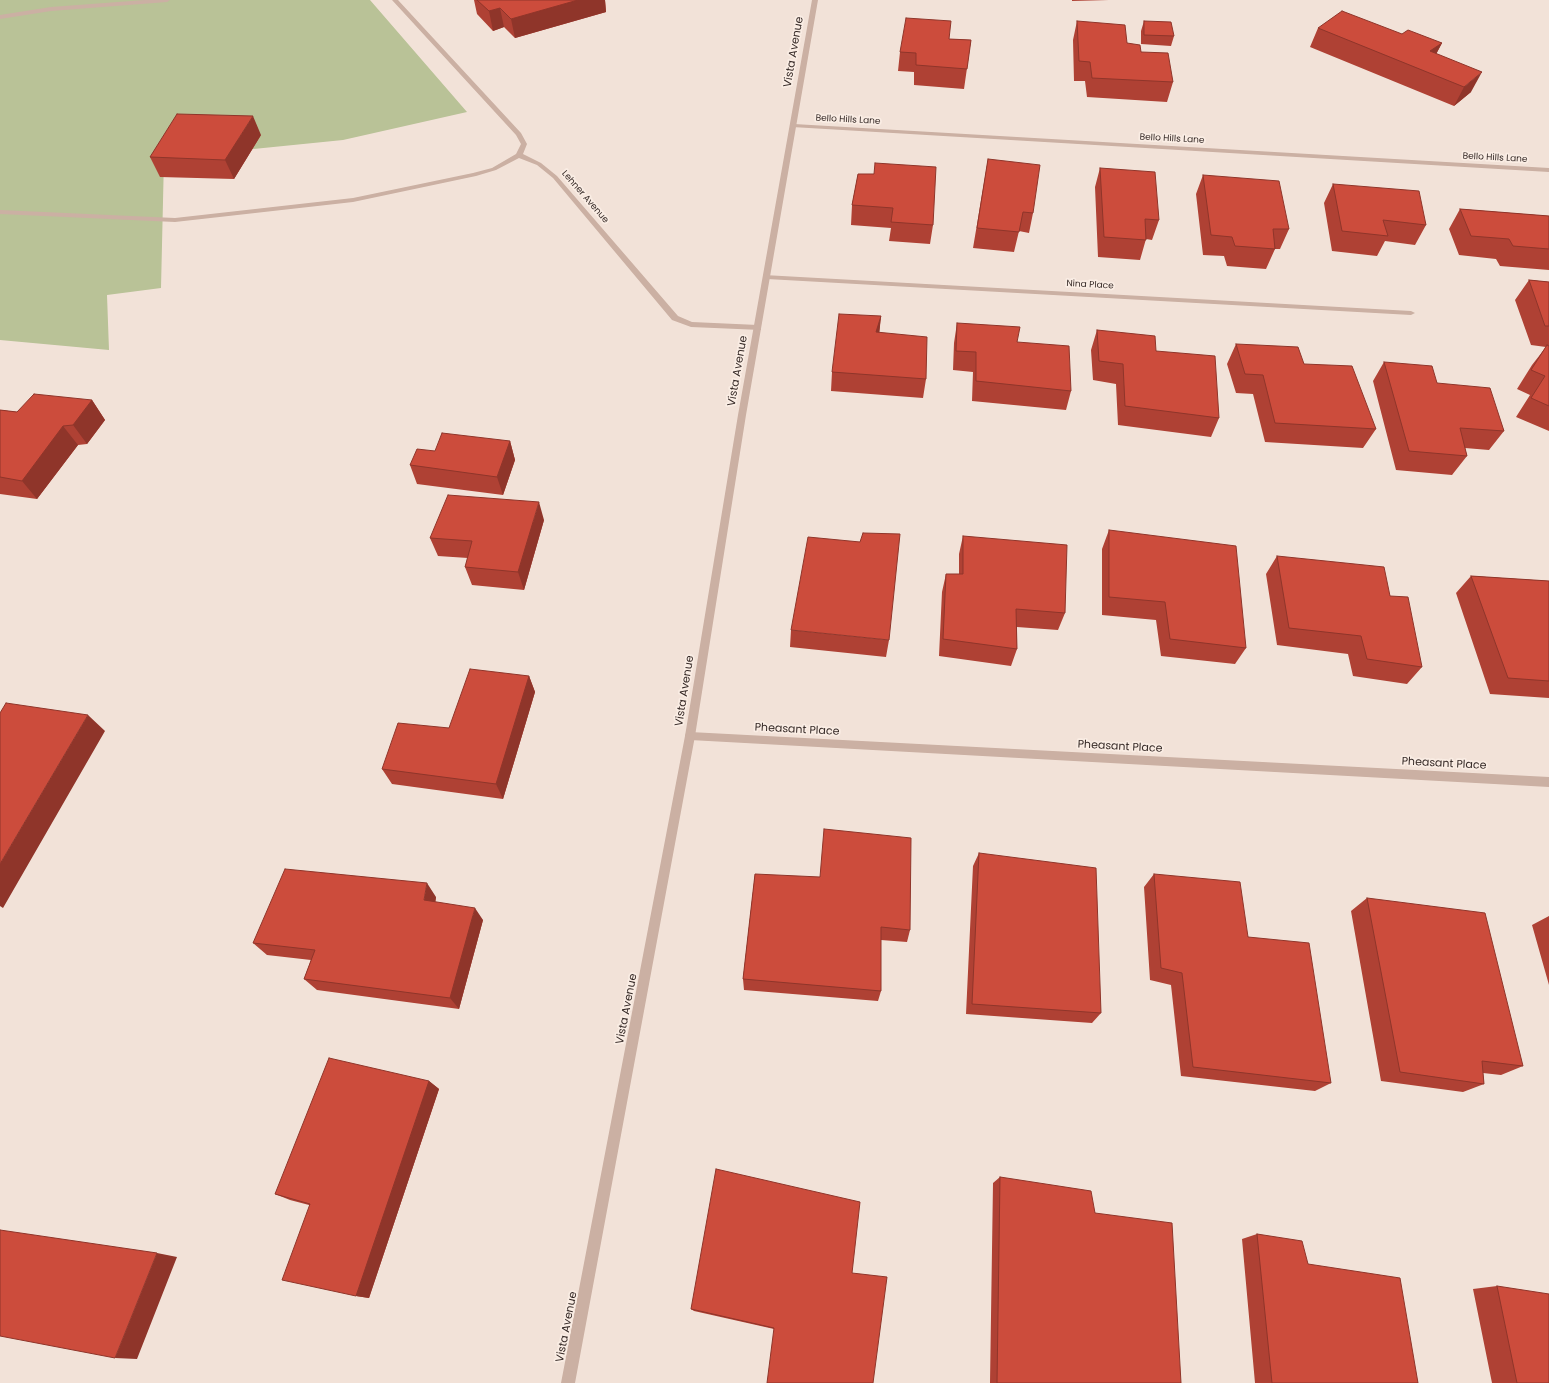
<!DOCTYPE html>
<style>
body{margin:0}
canvas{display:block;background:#f2e2d8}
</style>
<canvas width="1549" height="1383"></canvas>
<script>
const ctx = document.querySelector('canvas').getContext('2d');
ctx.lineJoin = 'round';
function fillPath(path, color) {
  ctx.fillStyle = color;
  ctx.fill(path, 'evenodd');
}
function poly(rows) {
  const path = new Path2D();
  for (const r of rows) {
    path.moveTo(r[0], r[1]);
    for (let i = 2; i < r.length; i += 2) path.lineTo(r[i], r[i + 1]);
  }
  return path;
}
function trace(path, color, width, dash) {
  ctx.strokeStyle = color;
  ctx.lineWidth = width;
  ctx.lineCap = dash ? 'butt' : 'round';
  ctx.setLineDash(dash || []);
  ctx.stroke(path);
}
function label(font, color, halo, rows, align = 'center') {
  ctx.font = font + ' Poppins,sans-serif';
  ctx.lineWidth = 3.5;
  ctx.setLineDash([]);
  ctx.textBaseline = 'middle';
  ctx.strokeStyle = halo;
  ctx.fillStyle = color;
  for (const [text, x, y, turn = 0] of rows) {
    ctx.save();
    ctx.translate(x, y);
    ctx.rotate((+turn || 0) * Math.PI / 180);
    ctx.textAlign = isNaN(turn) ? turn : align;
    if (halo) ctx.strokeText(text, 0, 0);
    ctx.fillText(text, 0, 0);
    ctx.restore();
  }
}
fillPath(poly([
 [0,0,370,0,467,112,343,140,164,158,161,288,107,295,109,350,0,340]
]), '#b9c297');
fillPath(poly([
 [145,0,170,0,167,2,51,11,0,19,0,15,51,7,145,0],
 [392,0,398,0,521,133,527,144,523,154,541,163,557,176,678,316,692,322,758,325,761,326,761,330,691,327,672,320,553,178,537,165,519,158,496,170,476,176,353,202,175,222,0,214,0,210,175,218,353,198,473,173,492,168,516,154,521,144,516,135,392,0],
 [794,124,1549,168,1549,172,792,127,792,125,794,124],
 [764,275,1411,311,1415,313,1411,315,767,279,763,277,764,275],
 [690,732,1549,777,1549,787,690,740,686,739,685,736,686,733,690,732]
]), '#cbb0a3');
fillPath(poly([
 [812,0,818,0,746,415,695,736,575,1383,561,1383,685,736,738,415,812,0]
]), '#cbb0a3');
fillPath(poly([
 [474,0,605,0,606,12,515,38,504,27,493,31,477,14],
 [1072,0,1109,0,1072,1],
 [1077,21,1127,43,1141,52,1173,82,1167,102,1087,97,1085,81,1074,81,1073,40],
 [1144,21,1174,36,1171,46,1141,44,1141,31],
 [1318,28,1402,34,1442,43,1436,54,1471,92,1454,106,1310,47],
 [949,39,971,40,964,89,914,85,914,72,898,71,900,52],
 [261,135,234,179,160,177,150,157],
 [988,159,1033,213,1029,233,1019,231,1014,252,973,248],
 [1100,168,1159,220,1152,240,1146,239,1140,260,1098,257,1095,187],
 [858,174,933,225,930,244,889,241,891,228,851,225,852,205],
 [1203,175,1289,229,1280,249,1275,249,1266,269,1227,266,1224,256,1203,255,1196,194],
 [1333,184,1426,225,1415,245,1385,241,1377,256,1332,251,1324,203],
 [1460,209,1549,216,1549,270,1500,266,1496,259,1459,255,1449,229],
 [1529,280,1549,282,1549,431,1516,417,1530,395,1517,389,1532,365,1546,347,1531,345,1515,300],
 [881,316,879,333,926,379,923,398,831,391,832,372],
 [957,323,1017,342,1071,391,1066,410,972,401,973,372,953,370,954,343],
 [1097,330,1156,351,1219,418,1211,437,1118,425,1116,384,1093,380,1091,350],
 [1236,344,1304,364,1376,429,1363,448,1265,442,1253,394,1236,393,1227,364],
 [1384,362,1437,383,1504,431,1489,450,1465,448,1467,456,1452,475,1396,470,1373,381],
 [92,400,105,420,87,444,78,445,37,499,0,494,0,410,17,412],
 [510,441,515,460,503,495,417,484,410,465,435,451],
 [544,520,524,590,472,585,465,567,468,558,438,556,430,538],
 [1109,530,1246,648,1235,664,1161,656,1156,620,1102,615,1102,549],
 [963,536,1065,613,1058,630,1017,627,1017,649,1011,666,939,656,942,592,946,574,959,574,959,554],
 [1277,556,1422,667,1407,684,1353,676,1348,654,1277,645,1266,574],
 [1471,576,1549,581,1549,698,1490,694,1456,593],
 [791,630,889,640,886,657,790,647],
 [529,676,535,692,503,799,392,784,382,769,449,728],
 [979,853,1101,1013,1092,1023,966,1014,973,866],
 [755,874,910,930,907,942,881,940,881,991,878,1001,744,990,743,979],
 [1154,874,1248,937,1331,1083,1315,1091,1181,1076,1171,985,1150,980,1144,887],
 [436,897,435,902,483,920,459,1009,317,990,304,979,311,960,267,955,253,943],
 [1367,898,1523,1066,1501,1075,1483,1073,1484,1084,1463,1092,1381,1081,1351,911],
 [1549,916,1549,985,1532,925],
 [429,1081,439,1089,369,1298,356,1296,309,1205,290,1200,275,1194],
 [1000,1177,1095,1213,1181,1383,990,1383,993,1183],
 [860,1202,774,1329,694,1311,691,1309],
 [1257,1234,1308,1264,1418,1383,1255,1383,1242,1239],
 [1497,1286,1549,1383,1492,1383,1473,1289]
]), '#af4134');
fillPath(poly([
 [578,0,605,0,606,12,515,38,511,19],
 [500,8,504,27,493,31,489,11],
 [1442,43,1432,62,1430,51],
 [1482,72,1471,92,1454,106,1464,87],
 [253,116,261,135,234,179,225,160],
 [881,316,879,336,876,332],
 [92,400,105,420,87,444,73,425],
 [63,426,78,445,37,499,22,481],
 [510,441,515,460,503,495,497,477],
 [539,502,544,520,524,590,518,572],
 [529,676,535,692,503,799,496,784],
 [88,715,105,731,3,908,0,906,0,864],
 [427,883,436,897,434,913,424,900],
 [475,908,483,920,459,1009,450,998],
 [429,1081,439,1089,369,1298,356,1296],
 [157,1253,177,1257,137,1359,115,1358]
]), '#8f352a');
const building = poly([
 [477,0,578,0,511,19,500,8,489,11,477,0],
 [1342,11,1402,34,1408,30,1442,43,1430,51,1482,72,1464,87,1318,28,1342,11],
 [906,18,951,21,949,39,971,40,967,69,916,65,916,53,900,52,906,18],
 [1077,21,1125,25,1127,43,1140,45,1141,52,1168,53,1173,82,1092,78,1090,62,1079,61,1077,21],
 [1144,21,1171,22,1174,36,1144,35,1144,21],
 [177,114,253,116,225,160,150,157,177,114],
 [988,159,1040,165,1033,213,1023,212,1019,232,977,228,988,159],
 [875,163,936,167,933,225,891,222,893,208,852,205,858,174,874,174,875,163],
 [1100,168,1155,172,1159,220,1145,219,1146,240,1104,237,1100,168],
 [1203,175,1279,181,1289,229,1273,229,1275,249,1235,246,1232,237,1211,235,1203,175],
 [1333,184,1419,191,1426,225,1383,220,1388,236,1342,231,1333,184],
 [1460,209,1549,216,1549,249,1513,246,1509,239,1471,236,1460,209],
 [1529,280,1549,282,1549,326,1545,326,1529,280],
 [839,314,881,316,876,332,927,337,926,379,832,372,839,314],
 [957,323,1020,327,1017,342,1069,346,1071,391,976,381,976,352,956,351,957,323],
 [1097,330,1155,336,1156,351,1215,356,1219,418,1125,406,1123,364,1099,361,1097,330],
 [1236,344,1298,347,1304,364,1352,366,1376,429,1275,423,1263,375,1245,374,1236,344],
 [1547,345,1549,346,1549,406,1531,398,1545,376,1531,370,1547,345],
 [1384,362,1432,366,1437,383,1490,388,1504,431,1460,428,1467,456,1409,451,1384,362],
 [34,394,92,400,73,425,63,426,22,481,0,477,0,410,17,412,34,394],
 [442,433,510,441,497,477,410,465,417,449,435,451,442,433],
 [448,495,539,502,518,572,465,567,472,541,430,538,448,495],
 [1109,530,1236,546,1246,648,1170,639,1165,602,1109,597,1109,530],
 [863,533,900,534,889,640,791,630,808,537,860,542,863,533],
 [963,536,1067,545,1065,613,1016,609,1017,649,943,639,946,574,963,574,963,536],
 [1277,556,1384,567,1390,596,1408,597,1422,667,1367,659,1361,636,1289,628,1277,556],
 [1471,576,1549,581,1549,681,1508,678,1471,576],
 [470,669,529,676,496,784,382,769,398,723,449,728,470,669],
 [6,703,88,715,0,864,0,713,6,703],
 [824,829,911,838,910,930,881,927,881,991,743,979,755,874,820,877,824,829],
 [979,853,1096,868,1101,1013,972,1004,979,853],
 [285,869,427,883,424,900,475,908,450,998,304,979,315,950,253,943,285,869],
 [1154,874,1240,882,1248,937,1309,943,1331,1083,1193,1067,1182,973,1161,968,1154,874],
 [1367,898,1485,913,1523,1066,1482,1061,1484,1084,1400,1072,1367,898],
 [329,1058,429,1081,356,1296,282,1280,310,1204,275,1194,329,1058],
 [716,1169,860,1202,852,1273,887,1277,873,1383,767,1383,774,1328,691,1309,716,1169],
 [1000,1177,1091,1191,1095,1213,1172,1223,1181,1383,997,1383,1000,1177],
 [0,1230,157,1253,115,1358,0,1336,0,1230],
 [1257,1234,1302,1241,1308,1264,1400,1278,1418,1383,1272,1383,1257,1234],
 [1497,1286,1549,1294,1549,1383,1517,1383,1497,1286]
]);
fillPath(building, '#cc4c3c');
trace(building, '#8f352a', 1);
label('9px', '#352926', '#faede4', [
 ["Bello Hills Lane",848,120,3],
 ["Bello Hills Lane",1172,139,3],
 ["Bello Hills Lane",1495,158,3],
 ["Lehner Avenue",585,197,49],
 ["Nina Place",1090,285,3]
]);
label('11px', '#352926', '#faede4', [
 ["Vista Avenue",794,52,-80],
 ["Vista Avenue",738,371,-80],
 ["Vista Avenue",685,691,-81],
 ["Pheasant Place",797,730,3],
 ["Pheasant Place",1120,747,3],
 ["Pheasant Place",1444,764,3],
 ["Vista Avenue",627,1009,-79],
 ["Vista Avenue",567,1327,-79]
]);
</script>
